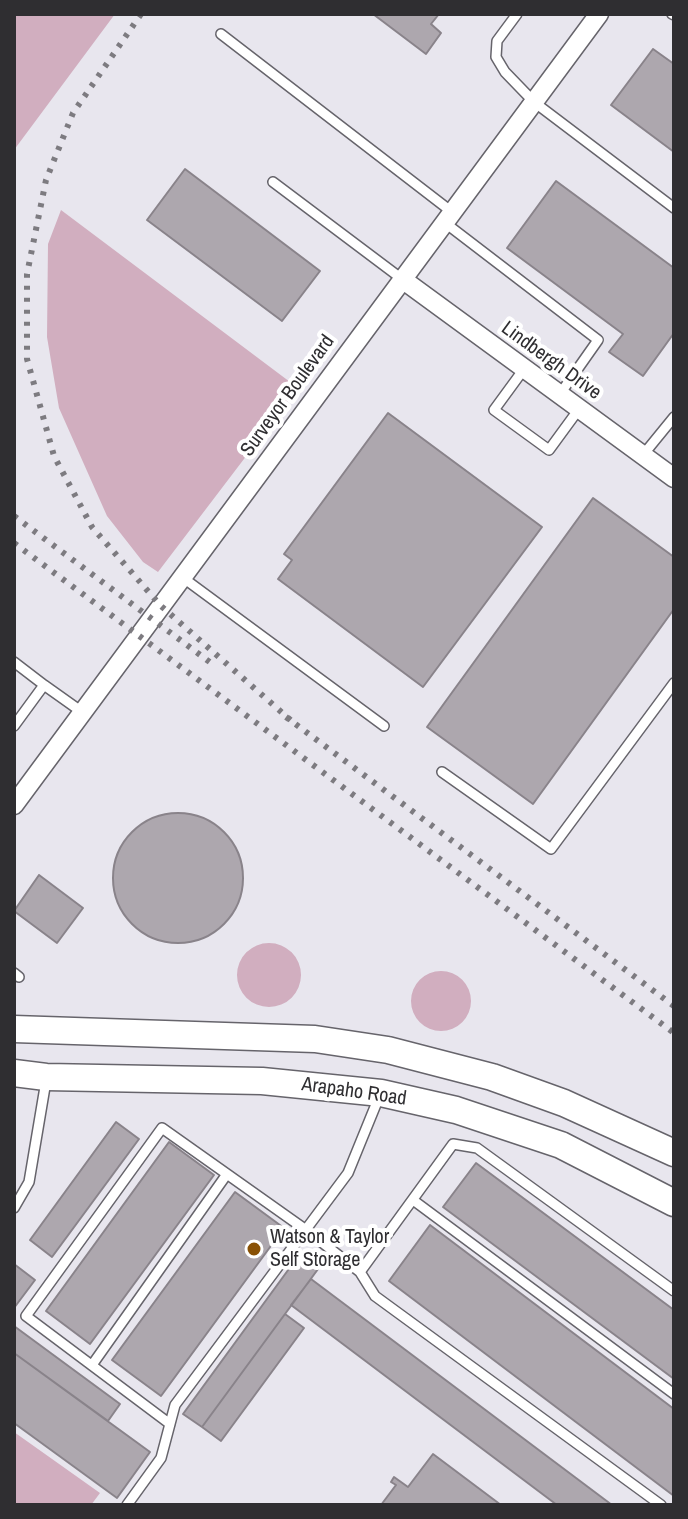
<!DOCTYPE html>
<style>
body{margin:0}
#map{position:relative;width:688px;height:1519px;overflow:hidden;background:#e8e6ee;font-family:"Archivo Narrow",sans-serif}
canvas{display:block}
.frame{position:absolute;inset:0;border:16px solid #2f2e31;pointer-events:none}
</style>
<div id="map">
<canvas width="688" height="1519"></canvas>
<div class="frame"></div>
</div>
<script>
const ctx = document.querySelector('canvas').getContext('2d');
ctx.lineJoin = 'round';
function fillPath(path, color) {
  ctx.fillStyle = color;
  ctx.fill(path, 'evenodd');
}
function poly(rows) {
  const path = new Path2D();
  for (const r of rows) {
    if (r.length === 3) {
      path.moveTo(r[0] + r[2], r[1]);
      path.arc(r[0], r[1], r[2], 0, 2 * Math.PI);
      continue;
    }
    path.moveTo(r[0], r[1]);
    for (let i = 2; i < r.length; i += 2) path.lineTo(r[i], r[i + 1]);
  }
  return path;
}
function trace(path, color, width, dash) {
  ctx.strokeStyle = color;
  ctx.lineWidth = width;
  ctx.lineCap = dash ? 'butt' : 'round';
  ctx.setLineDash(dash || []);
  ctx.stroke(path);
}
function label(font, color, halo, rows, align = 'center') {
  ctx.font = font + ' "Archivo Narrow",sans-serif';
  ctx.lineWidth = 8;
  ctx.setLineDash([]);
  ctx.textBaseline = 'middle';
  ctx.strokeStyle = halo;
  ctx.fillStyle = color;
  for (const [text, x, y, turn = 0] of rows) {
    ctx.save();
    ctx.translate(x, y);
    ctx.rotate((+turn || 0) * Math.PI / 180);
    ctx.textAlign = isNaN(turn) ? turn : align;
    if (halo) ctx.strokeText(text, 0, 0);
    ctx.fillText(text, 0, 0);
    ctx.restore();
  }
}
fillPath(poly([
 [14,14,115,14,14,150],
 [61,210,298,388,158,572,143,562,107,516,59,408,47,337,48,244],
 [269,975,32],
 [441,1001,30],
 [14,1432,100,1493,91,1505,14,1505]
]), '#d1aebf');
const building = poly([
 [373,14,439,14,431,24,441,33,426,54,373,14],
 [653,49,674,64,674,152,611,105,653,49],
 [185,169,320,271,282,321,147,220,185,169],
 [556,181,674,268,674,333,643,376,609,352,623,334,507,248,556,181],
 [388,413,542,527,423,687,278,579,292,560,284,554,388,413],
 [593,498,674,557,674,609,533,804,427,727,593,498],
 [178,878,65],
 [39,875,83,908,57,943,14,911,39,875],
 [116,1122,139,1139,52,1257,30,1240,116,1122],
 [169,1142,214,1175,90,1344,46,1311,169,1142],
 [476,1163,674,1310,674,1379,443,1207,476,1163],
 [235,1192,284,1228,161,1396,112,1360,235,1192],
 [430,1225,674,1409,674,1496,389,1281,430,1225],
 [302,1251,321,1265,202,1427,183,1414,302,1251],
 [14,1264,35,1280,14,1308,14,1264],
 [311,1279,612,1505,557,1505,291,1305,311,1279],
 [285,1314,304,1328,221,1441,202,1427,285,1314],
 [14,1326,120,1404,108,1421,14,1353,14,1326],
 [14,1353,150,1452,117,1498,14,1423,14,1353],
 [433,1454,501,1505,381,1505,396,1485,391,1482,394,1477,408,1487,433,1454]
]);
fillPath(building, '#ada7ae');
trace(building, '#89838a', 2);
const lane = poly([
 [517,14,497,41,496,57,505,72,534,102,674,208],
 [672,14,674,15],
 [221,34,452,212],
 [273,182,402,279],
 [444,222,598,340,560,394],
 [524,369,494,410,549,450,579,409],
 [643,455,674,417],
 [182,577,384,726],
 [14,662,44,685],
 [14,726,44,685,82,712],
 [442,772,551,849,674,683],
 [14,973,19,977],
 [413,1200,674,1394],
 [14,1208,29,1182,46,1081],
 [360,1272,453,1144,477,1148,674,1291],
 [92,1365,227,1174],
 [170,1424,26,1316,162,1128,306,1230,360,1272,375,1296,661,1505],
 [127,1505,161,1458,175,1405,348,1173,379,1097]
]);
const street = poly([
 [402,279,674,478],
 [14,805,599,14]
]);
const secondary = poly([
 [14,1029,315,1039,388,1050,492,1077,564,1103,674,1153],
 [14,1073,46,1077,262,1081,381,1093,456,1110,561,1145,674,1203]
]);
trace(lane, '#66646b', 12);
trace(street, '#66646b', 21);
trace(secondary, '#66646b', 29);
trace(lane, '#fff', 9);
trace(street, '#fff', 18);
trace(secondary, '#fff', 26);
trace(poly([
 [141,14,73,113,46,180,27,274,27,359,54,456,92,527,161,606,295,724],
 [14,516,211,663],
 [14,543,674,1033],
 [286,717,674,1006]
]), '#7d7b80', 6, [4, 8]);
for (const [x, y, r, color] of [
 [254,1249,8,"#895105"]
]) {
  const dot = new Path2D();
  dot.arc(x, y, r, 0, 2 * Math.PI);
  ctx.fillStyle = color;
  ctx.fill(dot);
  trace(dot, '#fff', 3);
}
label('20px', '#2f2e31', '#fff', [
 ["Lindbergh Drive",551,361,36],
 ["Surveyor Boulevard",288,396,-54],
 ["Arapaho Road",354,1092,8]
]);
label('20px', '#2f2e31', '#fff', [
 ["Watson & Taylor",270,1238],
 ["Self Storage",270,1261]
], 'left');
</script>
